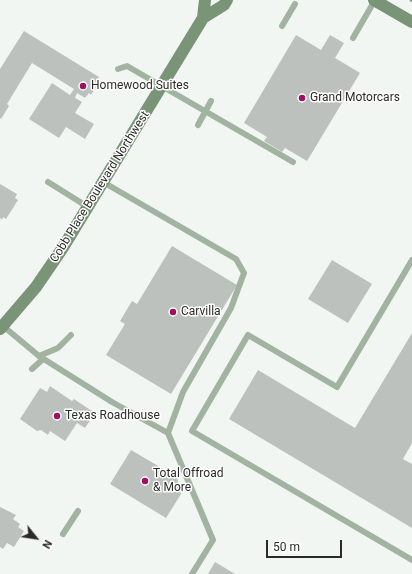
<!DOCTYPE html>
<style>
body{margin:0}
#map{position:relative;width:412px;height:574px;overflow:hidden;background:#f2f6f2;font-family:Roboto,sans-serif}
canvas{display:block}
.north{position:absolute;left:16px;top:518px;width:40px;height:40px;-webkit-text-stroke:3px #fff;paint-order:stroke;rotate:120deg;font-size:11px;font-weight:700;line-height:16px;text-align:center;color:#2a2b29}
.north::after{content:'';display:block;margin:auto;width:14px;height:18px;background:#2a2b29;clip-path:polygon(50% 0,100% 100%,50% 72%,0 100%)}
.scale{position:absolute;left:266px;top:540px;width:76px;height:18px;box-sizing:border-box;border:2px solid #2a2b29;border-top:0;padding-left:5px;font-size:12px;line-height:14px;white-space:nowrap;color:#2a2b29;-webkit-text-stroke:3px #fff;paint-order:stroke}
</style>
<div id="map">
<canvas width="412" height="574"></canvas>
<div class="north">N</div>
<div class="scale">50 m</div>
</div>
<script>
const ctx = document.querySelector('canvas').getContext('2d');
ctx.lineJoin = 'round';
function fillPath(path, color) {
  ctx.fillStyle = color;
  ctx.fill(path, 'evenodd');
}
function poly(rows) {
  const path = new Path2D();
  for (const r of rows) {
    path.moveTo(r[0], r[1]);
    for (let i = 2; i < r.length; i += 2) path.lineTo(r[i], r[i + 1]);
  }
  return path;
}
function trace(path, color, width, dash) {
  ctx.strokeStyle = color;
  ctx.lineWidth = width;
  ctx.lineCap = dash ? 'butt' : 'round';
  ctx.setLineDash(dash || []);
  ctx.stroke(path);
}
function label(font, color, halo, rows, align = 'center') {
  ctx.font = font + ' Roboto,sans-serif';
  ctx.lineWidth = 3;
  ctx.setLineDash([]);
  ctx.textBaseline = 'middle';
  ctx.strokeStyle = halo;
  ctx.fillStyle = color;
  for (const [text, x, y, turn = 0] of rows) {
    ctx.save();
    ctx.translate(x, y);
    ctx.rotate((+turn || 0) * Math.PI / 180);
    ctx.textAlign = isNaN(turn) ? turn : align;
    if (halo) ctx.strokeText(text, 0, 0);
    ctx.fillText(text, 0, 0);
    ctx.restore();
  }
}
fillPath(poly([
 [24,31,99,77,96,81,99,82,91,95,89,93,85,98,77,93,75,98,82,102,75,113,94,124,85,139,66,127,59,138,29,119,52,83,70,95,74,89,32,63,7,104,9,106,1,119,0,118,0,69],
 [296,35,321,50,330,35,344,43,335,58,360,73,307,161,285,148,282,152,264,141,267,137,244,123],
 [0,184,17,194,15,198,18,200,6,219,3,217,2,220,0,218],
 [172,246,237,285,171,394,106,355,125,324,120,321,132,301,137,304],
 [332,260,372,284,348,323,308,299],
 [412,333,412,443,403,459,412,464,412,528,229,419,258,370,355,428],
 [50,386,72,401,74,399,95,413,85,428,77,423,65,441,50,431,48,435,41,430,37,431,20,419,40,388,47,392],
 [131,450,177,477,181,494,166,518,110,484],
 [0,507,16,515,13,519,20,524,18,527,24,531,14,547,7,543,3,549,0,547],
 [215,562,235,574,208,574]
]), '#bdc1bd');
trace(poly([
 [410,0,412,1]
]), '#888b88', 2, [4, 2]);
trace(poly([
 [282,26,295,4],
 [353,38,375,0],
 [118,69,127,66,293,162],
 [198,125,211,101],
 [48,182,88,207],
 [103,182,236,259,244,273,231,308,183,392,168,433],
 [412,260,337,387,248,335,192,431,412,560],
 [3,326,39,356,112,402,168,433,213,540,192,574],
 [39,356,58,348,71,335],
 [32,369,43,359],
 [63,534,78,511]
]), '#a2b4a1', 6);
trace(poly([
 [374,0,412,22],
 [203,18,224,5,227,0],
 [0,329,36,287,62,249,203,18,205,0]
]), '#7a9478', 12);
for (const [x, y, r, color] of [
 [83,86,4,"#9d1261"],
 [302,98,4,"#9d1261"],
 [173,312,4,"#9d1261"],
 [57,416,4,"#9d1261"],
 [145,481,4,"#9d1261"]
]) {
  const dot = new Path2D();
  dot.arc(x, y, r, 0, 2 * Math.PI);
  ctx.fillStyle = color;
  ctx.fill(dot);
  trace(dot, '#fff', 1.5);
}
label('12px', '#2a2b29', '#fff', [
 ["Homewood Suites",91,86],
 ["Grand Motorcars",310,98],
 ["Carvilla",181,312],
 ["Texas Roadhouse",65,416],
 ["Total Offroad",153,474],
 ["& More",153,488]
], 'left');
label('12px', '#2a2b29', '#fff', [
 ["Cobb Place Boulevard Northwest",100,187,-58]
]);
</script>
